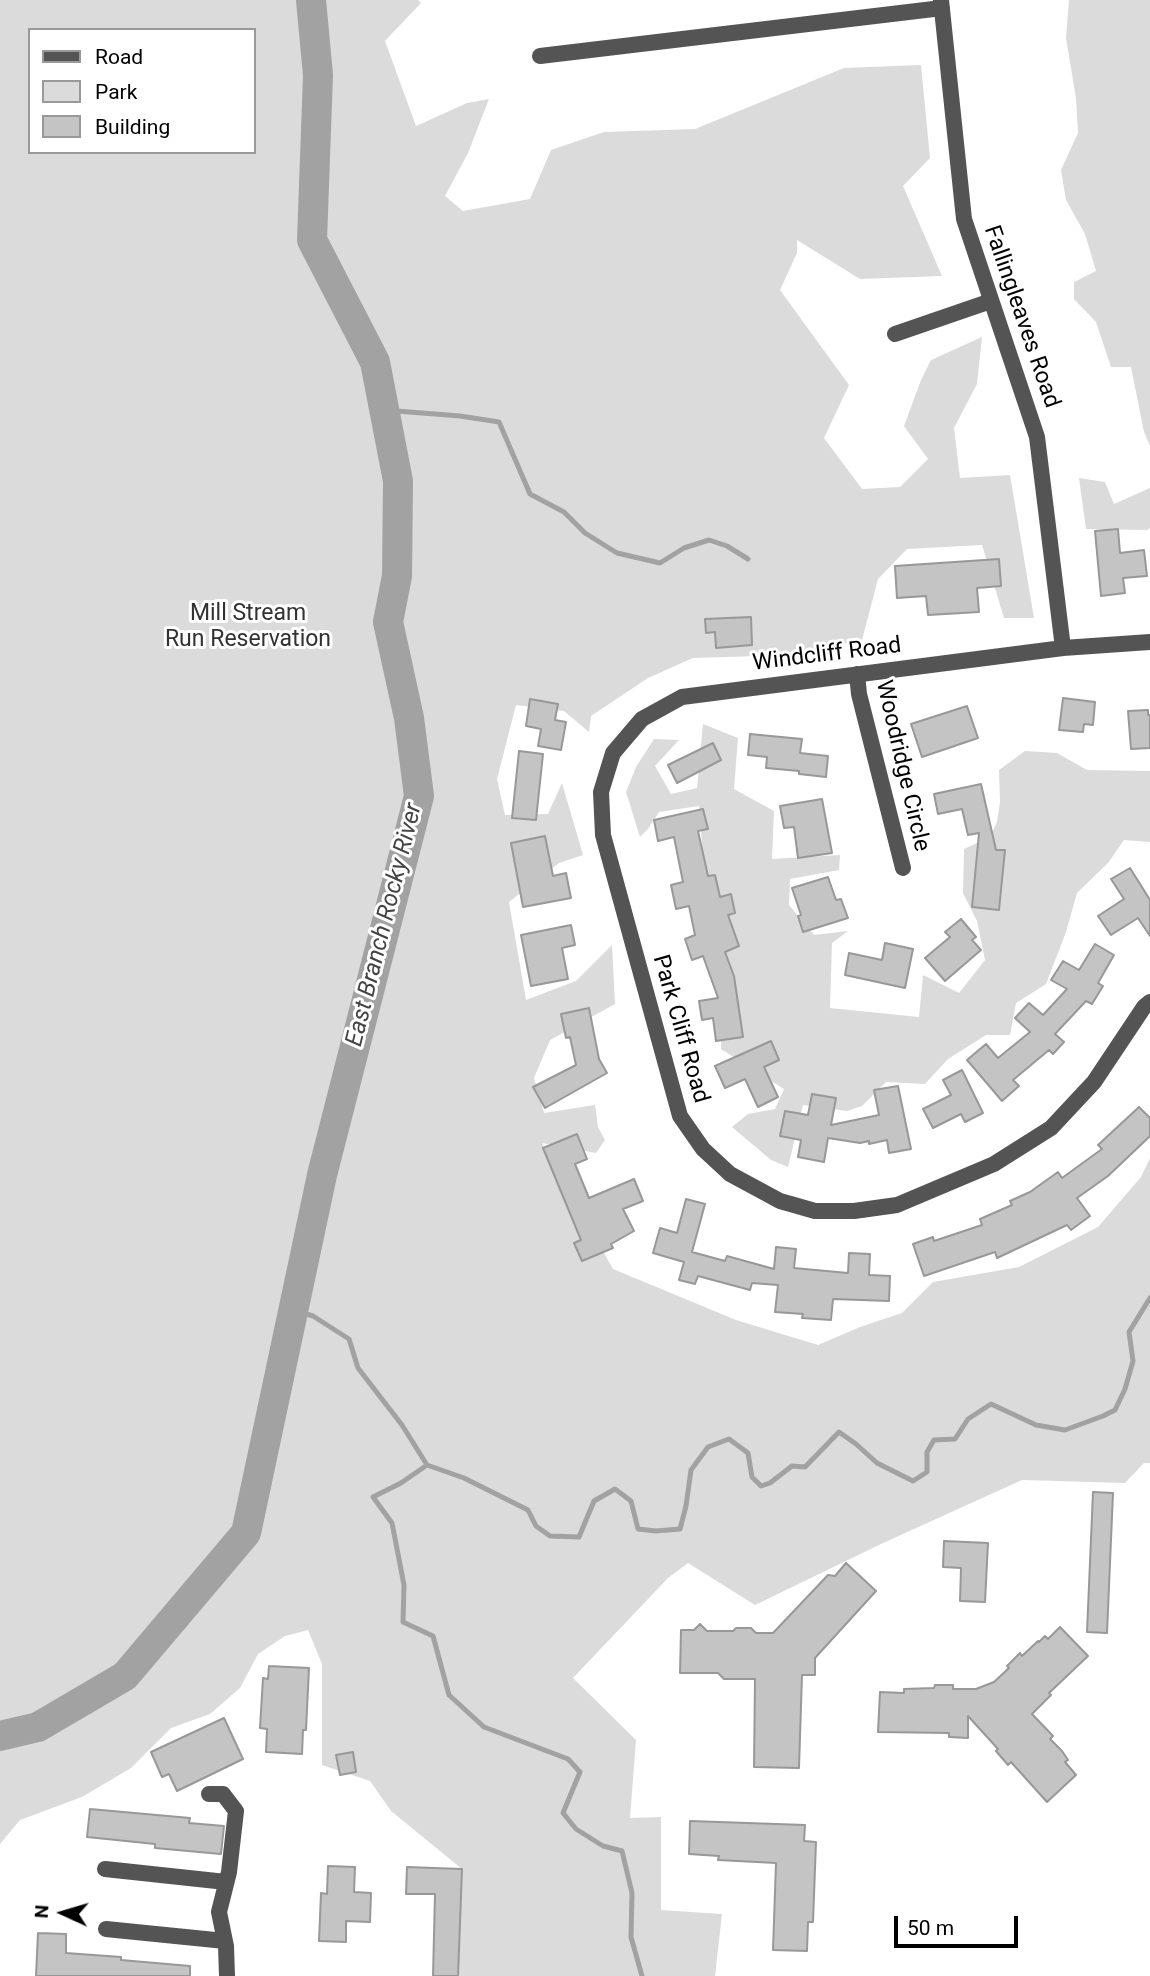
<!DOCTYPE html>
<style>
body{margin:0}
#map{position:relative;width:1150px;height:1976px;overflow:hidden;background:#fff;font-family:Roboto,sans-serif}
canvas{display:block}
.legend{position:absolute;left:28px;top:28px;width:228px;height:126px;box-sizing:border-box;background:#fff;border:2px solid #999;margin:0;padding:9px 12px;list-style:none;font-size:21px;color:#000}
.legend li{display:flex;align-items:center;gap:14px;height:35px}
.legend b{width:35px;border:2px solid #999}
.north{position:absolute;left:28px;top:1878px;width:70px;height:70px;-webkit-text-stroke:5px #fff;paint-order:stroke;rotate:274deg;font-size:19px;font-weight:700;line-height:28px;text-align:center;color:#000}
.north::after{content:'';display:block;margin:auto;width:24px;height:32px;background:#000;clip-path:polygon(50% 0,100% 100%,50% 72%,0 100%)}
.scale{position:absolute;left:894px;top:1916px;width:124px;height:32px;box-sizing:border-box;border:4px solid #000;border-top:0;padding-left:9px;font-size:21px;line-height:24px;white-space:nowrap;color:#000;-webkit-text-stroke:5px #fff;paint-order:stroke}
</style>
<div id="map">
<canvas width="1150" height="1976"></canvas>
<ul class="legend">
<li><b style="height:9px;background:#545454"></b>Road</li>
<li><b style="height:19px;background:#dbdbdb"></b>Park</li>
<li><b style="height:19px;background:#c4c4c4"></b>Building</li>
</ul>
<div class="north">N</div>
<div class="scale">50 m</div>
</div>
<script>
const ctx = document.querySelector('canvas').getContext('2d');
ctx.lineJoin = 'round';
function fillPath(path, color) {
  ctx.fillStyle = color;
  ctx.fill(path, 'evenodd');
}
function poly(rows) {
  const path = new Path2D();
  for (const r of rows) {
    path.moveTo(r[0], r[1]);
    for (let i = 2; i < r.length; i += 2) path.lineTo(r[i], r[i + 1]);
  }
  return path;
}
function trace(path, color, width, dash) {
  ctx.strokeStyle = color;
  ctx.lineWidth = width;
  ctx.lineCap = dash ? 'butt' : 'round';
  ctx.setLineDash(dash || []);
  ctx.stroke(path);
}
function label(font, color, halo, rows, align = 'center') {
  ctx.font = font + ' Roboto,sans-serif';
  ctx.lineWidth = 6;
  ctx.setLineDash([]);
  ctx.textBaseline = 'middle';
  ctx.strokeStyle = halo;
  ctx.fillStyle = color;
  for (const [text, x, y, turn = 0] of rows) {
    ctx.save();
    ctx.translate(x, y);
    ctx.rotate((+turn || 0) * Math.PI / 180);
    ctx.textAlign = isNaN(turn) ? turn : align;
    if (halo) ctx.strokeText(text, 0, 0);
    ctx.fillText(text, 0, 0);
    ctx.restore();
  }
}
fillPath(poly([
 [0,0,418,0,421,3,385,41,416,126,467,103,489,99,468,153,445,196,463,211,530,199,551,150,604,132,695,129,844,68,921,65,930,158,903,186,942,276,860,279,797,240,797,253,780,290,849,385,824,438,862,489,900,487,928,459,904,426,921,380,931,360,982,337,977,384,954,428,960,478,1010,475,1034,618,1004,618,982,545,907,549,878,579,862,640,791,655,693,658,648,678,591,716,589,732,564,711,516,705,497,779,505,815,548,814,562,783,583,855,559,863,509,902,526,1000,576,981,612,945,615,1004,550,1040,534,1078,544,1113,595,1105,598,1127,605,1140,596,1153,542,1143,613,1269,736,1320,818,1345,860,1327,902,1313,933,1282,1019,1267,1098,1227,1141,1177,1150,1158,1150,1463,1144,1463,1125,1483,1022,1480,881,1544,755,1605,688,1563,668,1578,573,1678,636,1740,630,1818,661,1817,661,1910,722,1914,715,1976,458,1976,462,1869,391,1811,370,1781,322,1765,322,1664,308,1630,285,1636,258,1654,240,1688,210,1714,171,1728,131,1768,82,1797,20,1820,0,1844],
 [30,30,254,30,254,152,30,152],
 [1069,0,1150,0,1150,446,1144,432,1131,367,1111,367,1096,322,1074,299,1074,282,1096,271,1085,234,1066,200,1061,170,1078,133,1076,98,1066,38],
 [1079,478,1105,482,1114,504,1150,488,1150,528,1147,530,1086,529],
 [703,724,738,738,734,789,774,811,772,859,840,855,839,870,790,879,789,905,814,935,848,931,832,943,830,1008,919,1017,923,975,959,993,985,960,977,921,963,893,964,849,990,837,997,822,1000,802,999,770,1025,751,1057,753,1087,770,1150,771,1150,842,1124,840,1108,863,1077,893,1066,932,1046,984,1016,1003,1010,1035,986,1035,948,1059,925,1084,886,1082,862,1106,847,1111,803,1105,788,1167,771,1160,732,1127,748,1114,775,1109,784,1089,721,1049,722,989,704,868,699,806,659,812,648,829,640,837,626,792,636,767,654,739,679,740,655,766,671,794,697,788]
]), '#dbdbdb');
trace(poly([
 [384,410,460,416,499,422,530,494,564,512,585,533,617,553,660,563,684,548,709,540,727,546,748,559],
 [293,1310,313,1316,349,1339,358,1368,402,1425,427,1465,401,1483,373,1497,392,1523,404,1585,403,1622,433,1636,449,1695,484,1727,568,1759,580,1772,563,1813,576,1829,603,1846,622,1851,632,1893,631,1937,642,1976],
 [427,1465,464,1478,528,1510,536,1526,550,1536,579,1537,594,1501,615,1489,631,1501,638,1529,656,1531,680,1529,686,1506,691,1470,708,1447,729,1439,748,1453,752,1477,761,1486,770,1483,792,1466,805,1467,839,1432,856,1444,877,1463,913,1481,927,1472,927,1452,934,1440,955,1439,968,1419,991,1404,1036,1425,1065,1430,1103,1416,1115,1410,1125,1389,1133,1361,1129,1332,1150,1298]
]), '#a2a2a2', 5);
trace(poly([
 [0,1736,38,1727,125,1676,246,1533,322,1175,419,796,409,718,388,622,397,576,398,481,375,362,312,240,318,75,311,0]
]), '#a2a2a2', 30);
const building = poly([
 [1118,529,1120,553,1144,550,1147,576,1123,578,1125,593,1101,596,1095,531,1118,529],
 [999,559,1001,586,977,588,979,612,928,615,926,596,897,598,895,566,999,559],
 [751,617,752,645,716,648,715,632,706,633,705,619,751,617],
 [1063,698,1095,702,1093,725,1084,724,1083,732,1059,730,1063,698],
 [530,699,558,704,555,720,566,722,561,750,538,746,541,729,526,726,530,699],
 [967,706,978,738,922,757,911,724,967,706],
 [1148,710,1148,715,1150,715,1150,748,1131,749,1128,711,1148,710],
 [750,734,802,739,800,753,828,756,826,777,799,774,799,771,766,768,767,757,748,755,750,734],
 [713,743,721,760,677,783,668,765,713,743],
 [519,751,543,754,536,820,512,818,519,751],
 [981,784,996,850,1005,850,999,910,972,907,979,833,968,835,962,809,938,814,934,794,981,784],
 [822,799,832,853,798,858,794,827,784,828,780,806,822,799],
 [703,809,708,829,698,831,708,876,715,875,720,897,731,894,735,913,728,915,739,946,725,952,734,976,743,1037,716,1041,713,1018,702,1020,699,1001,718,998,703,956,692,960,685,939,695,935,689,906,676,909,671,885,683,882,674,837,658,841,654,820,703,809],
 [545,836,553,876,566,873,571,898,523,907,511,843,545,836],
 [1130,868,1150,900,1150,936,1138,918,1111,935,1098,916,1124,899,1111,879,1130,868],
 [828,877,836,900,841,899,848,918,803,932,798,916,801,915,792,888,828,877],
 [961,919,976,937,972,940,981,950,945,981,925,958,950,937,945,932,961,919],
 [571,925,575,945,562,948,568,979,531,986,521,935,571,925],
 [885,943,913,949,905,988,845,975,849,953,882,960,885,943],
 [1095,944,1114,955,1098,983,1103,986,1092,1004,1086,1001,1055,1034,1064,1042,1053,1054,1049,1050,1013,1080,1019,1086,1002,1101,967,1060,986,1044,998,1058,1030,1032,1015,1018,1029,1003,1043,1015,1067,989,1051,980,1063,961,1079,970,1095,944],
 [589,1008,599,1059,607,1073,545,1108,533,1087,576,1065,570,1037,566,1038,561,1014,589,1008],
 [771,1041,779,1060,764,1067,778,1097,758,1107,745,1079,725,1088,715,1066,771,1041],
 [962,1070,983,1113,965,1122,961,1114,933,1128,923,1109,951,1095,943,1080,962,1070],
 [898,1086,911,1149,889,1153,887,1140,869,1144,869,1141,860,1143,828,1138,824,1162,798,1157,801,1140,780,1136,785,1111,808,1115,812,1094,836,1098,831,1125,879,1115,874,1090,898,1086],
 [1139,1107,1150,1118,1150,1136,1108,1176,1077,1198,1090,1216,1071,1230,1067,1225,997,1258,995,1252,924,1276,913,1244,933,1237,934,1241,982,1225,980,1219,1012,1205,1010,1201,1030,1192,1058,1172,1062,1178,1102,1149,1098,1145,1139,1107],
 [577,1134,587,1159,575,1164,589,1198,634,1179,643,1201,623,1209,634,1231,611,1244,613,1248,582,1261,574,1243,581,1240,543,1148,577,1134],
 [686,1199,705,1204,692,1252,725,1261,727,1256,774,1269,776,1247,796,1249,794,1268,848,1273,849,1253,870,1254,869,1275,890,1276,889,1301,833,1299,831,1320,802,1318,803,1314,775,1312,778,1285,752,1283,750,1290,698,1276,695,1284,679,1280,684,1262,653,1253,660,1228,677,1233,686,1199],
 [1093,1492,1113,1493,1107,1633,1087,1632,1093,1492],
 [944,1541,988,1543,985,1602,960,1601,961,1568,943,1567,944,1541],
 [846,1563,876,1591,815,1658,815,1675,802,1675,799,1768,754,1767,755,1679,724,1679,718,1673,680,1673,681,1630,694,1630,700,1624,707,1631,733,1631,736,1628,751,1628,756,1633,773,1633,828,1575,835,1576,846,1563],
 [1060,1627,1088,1656,1049,1693,1051,1695,1032,1714,1053,1736,1050,1739,1062,1751,1068,1760,1065,1762,1076,1775,1047,1802,1011,1762,1008,1765,996,1751,998,1749,968,1716,968,1738,949,1737,949,1733,878,1732,880,1692,904,1693,904,1689,934,1688,935,1685,953,1685,953,1689,976,1689,994,1682,1009,1668,1007,1666,1020,1653,1022,1656,1038,1641,1039,1642,1045,1636,1048,1639,1060,1627],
 [269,1666,309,1668,306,1730,303,1730,302,1754,266,1752,267,1729,260,1728,263,1678,268,1679,269,1666],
 [224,1718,243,1759,177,1791,169,1774,162,1777,151,1752,224,1718],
 [353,1752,356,1772,340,1775,336,1755,353,1752],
 [90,1809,190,1818,189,1823,224,1826,221,1854,155,1848,155,1844,87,1837,90,1809],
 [690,1821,805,1825,804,1841,816,1842,813,1922,808,1922,807,1951,773,1950,776,1863,718,1860,719,1856,689,1854,690,1821],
 [328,1866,355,1867,354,1892,371,1893,370,1922,346,1921,346,1942,319,1941,321,1893,327,1894,328,1866],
 [407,1867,462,1869,458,1976,433,1976,435,1894,406,1894,407,1867],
 [38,1933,66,1934,66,1953,121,1957,121,1960,190,1966,190,1976,36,1976,38,1933]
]);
fillPath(building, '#c4c4c4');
trace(building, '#989898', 2);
trace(poly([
 [941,0,964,219,1037,437,1063,648],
 [540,56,942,8],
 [895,334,991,301],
 [1150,642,1063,648,682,697,642,719,613,753,601,792,603,835,680,1116,703,1149,730,1174,780,1201,815,1211,854,1211,897,1205,994,1164,1051,1128,1094,1082,1144,1007,1150,1002],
 [857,674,859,694,903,868],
 [209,1794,223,1794,236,1811,229,1872,219,1912,226,1946,227,1976],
 [105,1869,226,1882],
 [106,1929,225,1941]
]), '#545454', 16);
label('23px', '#000', '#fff', [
 ["Fallingleaves Road",1021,317,71],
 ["Windcliff Road",827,655,-7],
 ["Woodridge Circle",902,766,77],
 ["Park Cliff Road",680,1029,74]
]);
label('23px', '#323232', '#fff', [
 ["Mill Stream",248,614],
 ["Run Reservation",248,640]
]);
label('italic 24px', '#434343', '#fff', [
 ["East Branch Rocky River",385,925,-76]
]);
</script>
